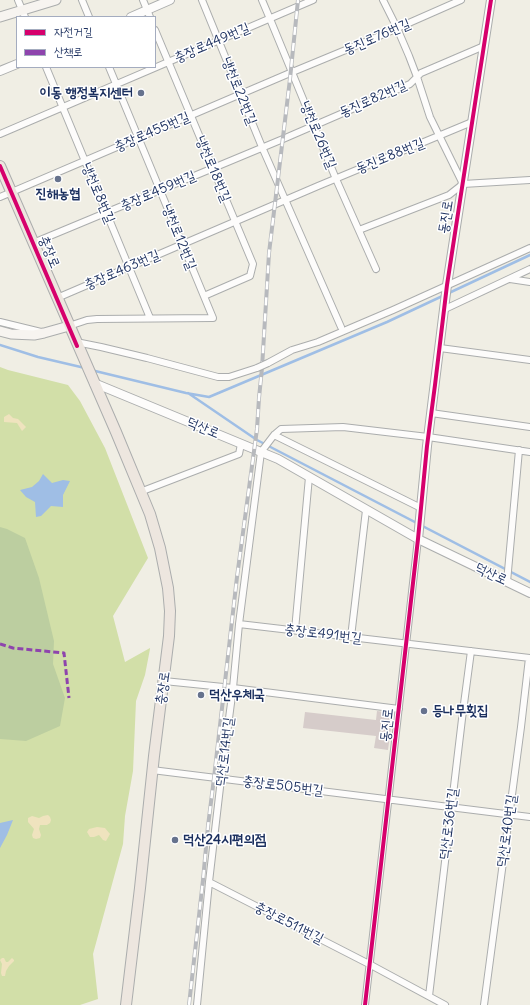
<!DOCTYPE html>
<meta charset="utf-8">
<style>
body{margin:0}
#map{position:relative;width:530px;height:1005px;overflow:hidden;background:#f0eee4;font-family:Delius,"Poor Story",sans-serif}
canvas{display:block}
.legend{position:absolute;left:16px;top:16px;width:140px;height:52px;box-sizing:border-box;background:#fff;border:1px solid #a4acbf;margin:0;padding:5px 7px;list-style:none;font-size:12px;color:#1b2f5e}
.legend li{display:flex;align-items:center;gap:8px;height:20px}
.legend b{width:20px;border:1px solid #a4acbf}
</style>
<div id="map">
<canvas width="530" height="1005"></canvas>
<ul class="legend">
<li><b style="height:5px;background:#d6006c"></b>자전거길</li>
<li><b style="height:5px;background:#8e44ad"></b>산책로</li>
</ul>
</div>
<script>
const ctx = document.querySelector('canvas').getContext('2d');
ctx.lineJoin = 'round';
function fillPath(path, color) {
  ctx.fillStyle = color;
  ctx.fill(path, 'evenodd');
}
function poly(rows) {
  const path = new Path2D();
  for (const r of rows) {
    path.moveTo(r[0], r[1]);
    for (let i = 2; i < r.length; i += 2) path.lineTo(r[i], r[i + 1]);
  }
  return path;
}
function trace(path, color, width, dash) {
  ctx.strokeStyle = color;
  ctx.lineWidth = width;
  ctx.lineCap = dash ? 'butt' : 'round';
  ctx.setLineDash(dash || []);
  ctx.stroke(path);
}
function label(font, color, halo, rows, align = 'center') {
  ctx.font = font + ' Delius,"Poor Story",sans-serif';
  ctx.lineWidth = 3;
  ctx.setLineDash([]);
  ctx.textBaseline = 'middle';
  ctx.strokeStyle = halo;
  ctx.fillStyle = color;
  for (const [text, x, y, turn = 0] of rows) {
    ctx.save();
    ctx.translate(x, y);
    ctx.rotate((+turn || 0) * Math.PI / 180);
    ctx.textAlign = isNaN(turn) ? turn : align;
    if (halo) ctx.strokeText(text, 0, 0);
    ctx.fillText(text, 0, 0);
    ctx.restore();
  }
}
fillPath(poly([
 [0,367,8,370,68,385,80,401,105,448,148,558,113,616,125,662,150,648,150,649,145,675,136,701,133,771,125,816,123,844,93,954,98,999,80,1005,0,1005]
]), '#d2dfa8');
fillPath(poly([
 [0,527,7,529,25,538,39,578,54,641,53,664,65,698,60,726,26,741,0,739]
]), '#bccea0');
fillPath(poly([
 [9,414,13,418,18,419,26,427,22,431,17,423,4,422,4,417],
 [48,815,50,817,51,820,50,823,47,825,40,825,39,829,41,835,40,838,36,839,33,838,32,835,34,829,28,822,28,818,32,816,39,818,43,816],
 [97,827,105,828,110,834,106,841,103,840,99,835,94,837,90,837,87,832,89,829],
 [2,958,4,958,6,962,8,962,12,958,14,960,14,961,9,966,6,971,5,976,2,976,1,973,2,964,0,960]
]), '#efe3be');
fillPath(poly([
 [43,474,52,483,63,480,70,481,63,495,63,507,51,506,41,516,36,517,35,502,26,497,20,490,32,487,39,481],
 [13,820,7,835,0,848,0,823]
]), '#9fbee5');
trace(poly([
 [0,345,38,357,85,368],
 [91,370,186,393,209,397,387,322,530,255],
 [188,393,257,440,530,582]
]), '#9fbee5', 2.5);
fillPath(poly([
 [377,711,393,713,388,750,374,748,376,736,303,728,305,712,376,720]
]), '#d6ccca');
const minor = poly([
 [18,0,25,17],
 [82,0,89,17],
 [143,0,150,17],
 [202,0,262,147,341,327],
 [262,0,270,19,336,179,376,269],
 [383,0,397,28,409,56,417,77,430,117,463,184],
 [155,30,253,264,250,276,204,296],
 [46,67,150,318],
 [0,134,313,0],
 [463,184,530,180],
 [0,197,290,73,377,37,461,0],
 [359,230,449,195,463,184],
 [33,243,283,139,410,84,421,73,484,46],
 [510,279,530,282],
 [57,298,318,186,472,122],
 [445,309,530,269],
 [0,322,41,332],
 [69,326,87,320,97,319,213,318,109,67],
 [76,342,101,347,147,358,218,377,229,377,257,368],
 [440,348,530,360],
 [268,363,292,350,318,342,393,310,530,248],
 [431,413,530,427],
 [274,435,421,508],
 [140,492,239,454,241,444],
 [507,582,519,450],
 [239,624,530,658],
 [295,630,309,477],
 [351,637,366,510],
 [164,681,233,688,399,709],
 [152,770,530,817],
 [209,882,369,964,445,1005],
 [429,996,462,719,471,651],
 [197,1005,209,882,221,779,233,688,239,624,261,452,274,435,281,429,343,427,428,437,530,452],
 [365,1005,418,539],
 [484,1005,521,727,529,658]
]);
const tertiary = poly([
 [131,17,170,0],
 [0,71,17,64],
 [94,383,278,459,418,539,530,593],
 [418,539,427,446,447,285,491,0]
]);
const secondary = poly([
 [0,17,56,0],
 [0,331,11,334,34,335,44,333,69,326]
]);
const primary = poly([
 [0,166,116,432,150,514,160,548,168,588,170,611,169,636,154,756,140,888,126,1005]
]);
trace(minor, '#abadad', 8);
trace(tertiary, '#abadad', 10);
trace(secondary, '#abadad', 11);
trace(primary, '#abadad', 12);
trace(minor, '#fdfcfb', 6);
trace(tertiary, '#fdfcfb', 8);
trace(secondary, '#f7f4f0', 9);
trace(primary, '#ede6df', 10);
const rail = poly([
 [189,1005,203,880,208,826,214,778,237,577,257,429,259,398,262,368,269,253,290,79,298,0]
]);
trace(rail, '#b7b9bd', 4);
trace(rail, '#fff', 2.5, [8]);
const minorBridge = poly([
 [257,368,268,363]
]);
trace(minorBridge, '#abadad', 8, []);
trace(minorBridge, '#fdfcfb', 6);
trace(poly([
 [0,644,13,648,64,653,69,698]
]), '#8e44ad', 3, [6, 3]);
trace(poly([
 [0,166,77,346],
 [365,1005,418,539,427,446,435,385,447,285,457,220,491,0]
]), '#d6006c', 4);
for (const [x, y, r, color] of [
 [141,93,4,"#66728d"],
 [58,179,4,"#66728d"],
 [201,695,4,"#66728d"],
 [424,711,4,"#66728d"],
 [175,840,4,"#66728d"]
]) {
  const dot = new Path2D();
  dot.arc(x, y, r, 0, 2 * Math.PI);
  ctx.fillStyle = color;
  ctx.fill(dot);
  trace(dot, '#fff', 1.5);
}
label('14px', '#1b2f5e', '#fff', [
 ["동진로76번길",377,37,-23],
 ["충장로449번길",212,43,-23],
 ["냉천로22번길",239,91,68],
 ["동진로82번길",373,99,-24],
 ["충장로455번길",152,132,-23],
 ["냉천로26번길",318,135,67],
 ["동진로88번길",390,156,-22],
 ["냉천로18번길",213,169,67],
 ["충장로459번길",158,191,-23],
 ["냉천로8번길",98,193,67],
 ["동진로",446,217,-81],
 ["냉천로12번길",179,237,68],
 ["충장로",49,252,67],
 ["충장로463번길",122,270,-23],
 ["덕산로",203,428,22],
 ["덕산로",491,574,25],
 ["충장로491번길",323,634,7],
 ["충장로",163,688,-82],
 ["동진로",387,725,-84],
 ["덕산로14번길",225,752,-83],
 ["충장로505번길",283,786,7],
 ["덕산로36번길",449,824,-83],
 ["덕산로40번길",507,831,-82],
 ["충장로511번길",289,923,27]
]);
label('bold 14px', '#1b2f5e', '#fff', [
 ["이동 행정복지센터",133,93,"right"],
 ["진해농협",58,194,"center"],
 ["덕산우체국",209,695],
 ["등나무횟집",432,711],
 ["덕산24시편의점",183,840]
], 'left');
</script>
